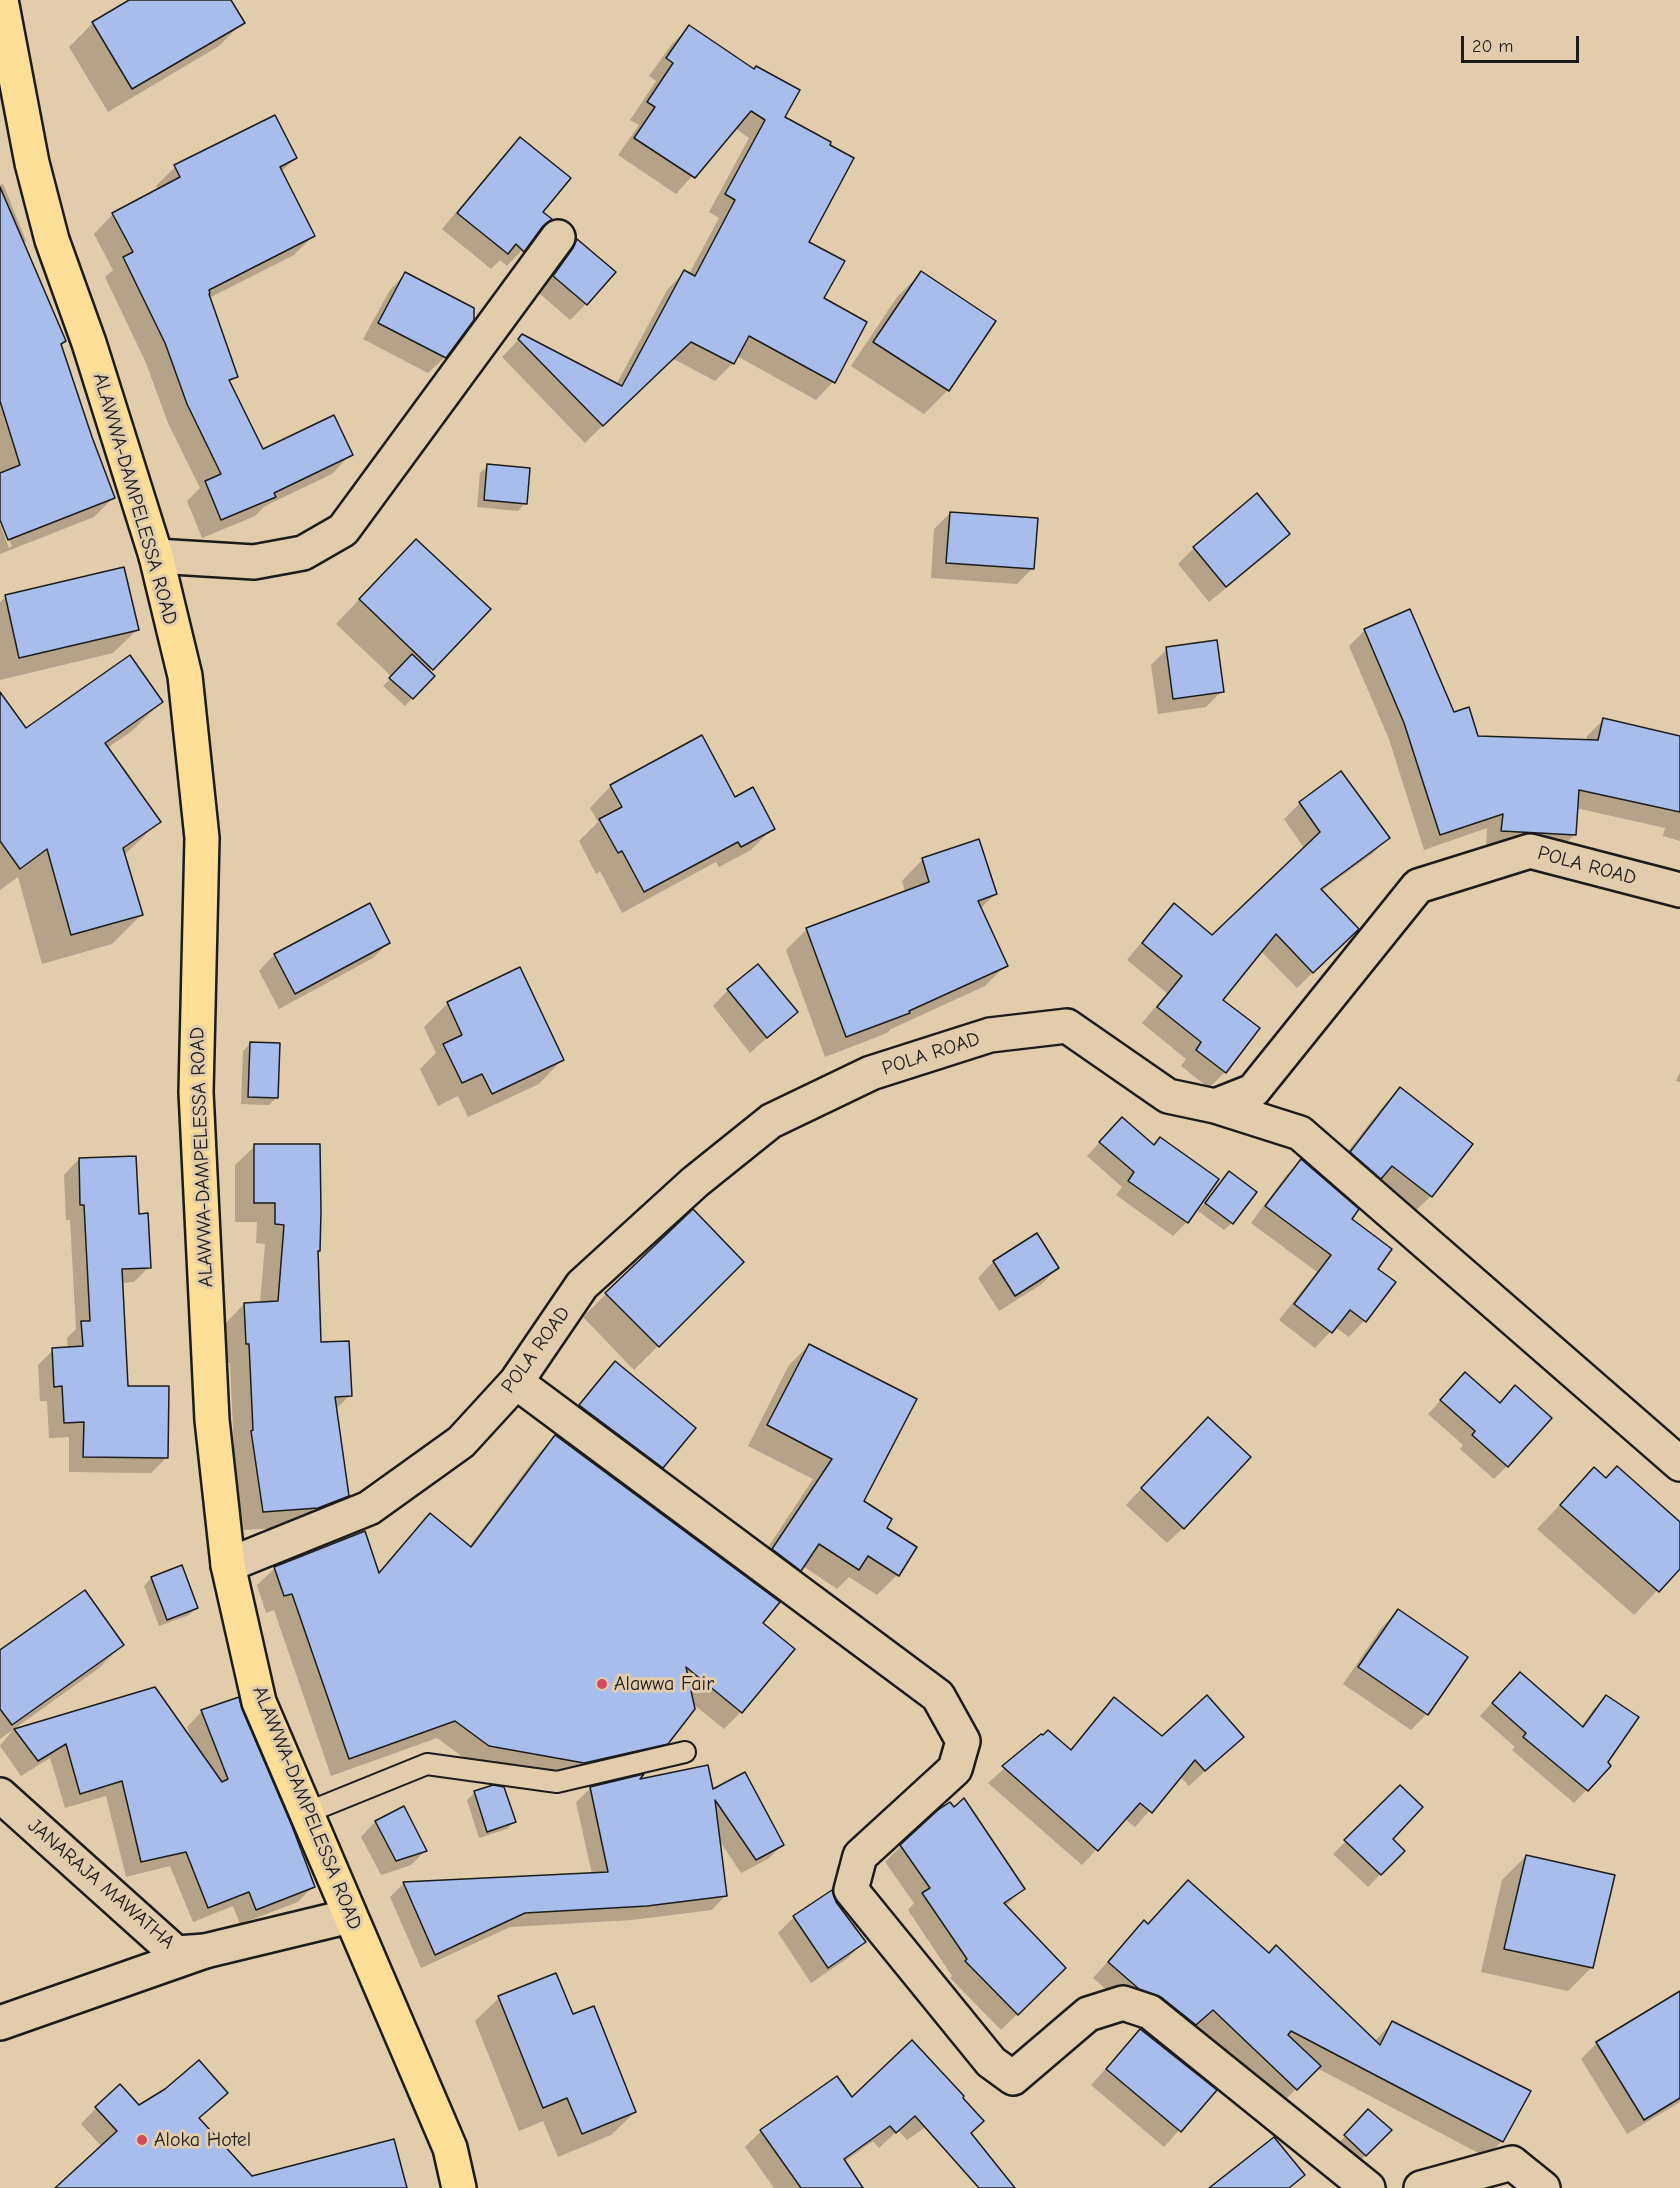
<!DOCTYPE html>
<style>
body{margin:0}
#map{position:relative;width:1680px;height:2188px;overflow:hidden;background:#e1ccab;font-family:"Comic Neue",sans-serif}
canvas{display:block}
.scale{position:absolute;left:1461px;top:36px;width:118px;height:27px;box-sizing:border-box;border:3px solid #1c1c1c;border-top:0;padding-left:8px;font-size:18px;line-height:21px;white-space:nowrap;color:#1c1c1c;-webkit-text-stroke:4px #e1ccab;paint-order:stroke}
</style>
<div id="map">
<canvas width="1680" height="2188"></canvas>
<div class="scale">20 m</div>
</div>
<script>
const ctx = document.querySelector('canvas').getContext('2d');
ctx.lineJoin = 'round';
function fillPath(path, color) {
  ctx.fillStyle = color;
  ctx.fill(path, 'evenodd');
}
function poly(rows) {
  const path = new Path2D();
  for (const r of rows) {
    path.moveTo(r[0], r[1]);
    for (let i = 2; i < r.length; i += 2) path.lineTo(r[i], r[i + 1]);
  }
  return path;
}
function trace(path, color, width, dash) {
  ctx.strokeStyle = color;
  ctx.lineWidth = width;
  ctx.lineCap = dash ? 'butt' : 'round';
  ctx.setLineDash(dash || []);
  ctx.stroke(path);
}
function label(font, color, halo, rows, align = 'center') {
  ctx.font = font + ' "Comic Neue",sans-serif';
  ctx.lineWidth = 6;
  ctx.setLineDash([]);
  ctx.textBaseline = 'middle';
  ctx.strokeStyle = halo;
  ctx.fillStyle = color;
  for (const [text, x, y, turn = 0] of rows) {
    ctx.save();
    ctx.translate(x, y);
    ctx.rotate((+turn || 0) * Math.PI / 180);
    ctx.textAlign = isNaN(turn) ? turn : align;
    if (halo) ctx.strokeText(text, 0, 0);
    ctx.fillText(text, 0, 0);
    ctx.restore();
  }
}
fillPath(poly([
 [132,0,230,0,243,22,219,46,108,112,69,47,93,23],
 [689,27,783,118,807,243,822,299,865,322,833,382,816,400,737,356,733,363,715,381,672,358,585,443,502,357,522,336,616,385,667,290,684,272,689,274,719,218,709,212,749,138,735,128,676,194,618,155,639,125,630,120,656,81,649,76,672,44],
 [520,139,541,212,550,220,507,266,500,260,491,269,442,229,504,155],
 [295,158,281,172,313,236,294,255,209,298,236,377,229,383,262,451,351,454,332,474,265,506,255,516,202,538,187,501,200,488,168,423,146,363,105,277,113,270,94,234,113,214,158,190,156,186,175,167],
 [3,184,26,241,23,244,64,341,60,345,90,438,114,497,94,517,0,554,0,524,9,548,12,546,0,516,0,185],
 [577,242,586,304,570,320,538,292,558,266,561,257],
 [921,273,994,322,947,391,924,414,851,366,897,297],
 [405,274,472,320,444,358,428,373,363,339,390,290],
 [488,466,525,503,518,511,477,507,480,473],
 [1257,495,1288,534,1273,550,1209,602,1178,564,1194,548],
 [950,513,1033,568,1017,584,931,578,934,529],
 [392,565,488,609,429,672,433,676,405,706,383,686,392,677,336,624],
 [6,597,137,630,113,653,0,680,0,602],
 [1365,630,1477,737,1586,741,1587,736,1603,720,1680,769,1680,841,1663,836,1665,828,1576,808,1575,834,1559,850,1486,846,1487,828,1424,850,1389,739,1349,646],
 [1167,649,1222,691,1206,707,1158,714,1151,665],
 [161,702,132,731,107,748,159,822,124,855,141,915,112,944,42,964,18,877,0,890,0,704,26,731],
 [1341,773,1388,838,1372,854,1321,891,1341,945,1297,988,1261,951,1221,1000,1225,1072,1209,1088,1181,1066,1186,1059,1142,1023,1167,993,1127,960,1159,921,1174,905,1212,937,1304,848,1284,819,1299,804],
 [611,786,735,799,773,828,751,850,719,867,716,862,622,913,600,871,596,874,579,841,598,822,590,808],
 [978,841,995,894,980,909,1006,965,985,986,891,1029,887,1033,825,1057,786,950,807,929,905,892,902,881,922,860],
 [389,942,373,958,279,1009,259,971,274,955],
 [519,969,562,1060,539,1084,468,1117,458,1096,438,1106,420,1069,436,1053,424,1027,447,1004],
 [728,990,796,1012,750,1053,713,1006],
 [251,1043,276,1098,269,1105,241,1104,243,1051],
 [1680,1072,1680,1082,1676,1081],
 [1400,1089,1431,1196,1415,1211,1335,1168,1384,1105],
 [1108,1133,1152,1146,1160,1138,1217,1179,1187,1222,1173,1236,1116,1195,1122,1187,1087,1156],
 [255,1146,316,1252,319,1344,350,1395,335,1410,348,1495,328,1515,297,1527,244,1530,232,1452,234,1450,230,1363,226,1363,225,1324,244,1304,260,1303,265,1244,256,1243,257,1222,235,1222,235,1165],
 [79,1159,138,1215,149,1267,134,1282,121,1283,126,1387,166,1458,151,1473,69,1472,69,1437,49,1438,47,1401,40,1401,38,1365,53,1350,68,1349,67,1338,76,1329,70,1220,66,1220,64,1175],
 [1301,1161,1350,1219,1375,1269,1394,1283,1364,1321,1349,1337,1335,1327,1315,1348,1279,1320,1317,1272,1251,1223,1285,1177],
 [1229,1173,1232,1223,1224,1230,1198,1211],
 [742,1262,634,1370,583,1317,606,1294],
 [993,1262,1057,1268,1042,1284,999,1311,978,1278],
 [809,1345,862,1501,884,1528,915,1547,897,1575,877,1595,849,1577,837,1589,803,1566,780,1590,753,1570,813,1479,748,1446,789,1365],
 [615,1363,662,1467,646,1483,564,1422,599,1379],
 [1452,1388,1499,1404,1507,1466,1494,1479,1460,1449,1463,1445,1428,1414],
 [1192,1435,1183,1528,1167,1543,1126,1505],
 [555,1437,761,1623,741,1712,724,1729,693,1704,667,1743,649,1761,566,1780,471,1763,437,1738,331,1776,274,1610,266,1613,257,1585,275,1568,378,1574,430,1515,469,1547,538,1454],
 [1594,1469,1606,1480,1680,1524,1680,1566,1634,1615,1537,1529],
 [151,1578,197,1607,189,1615,159,1626,144,1586],
 [1398,1611,1466,1658,1427,1714,1411,1730,1343,1684,1382,1627],
 [122,1645,99,1668,0,1739,0,1652],
 [1507,1686,1581,1727,1593,1710,1606,1697,1606,1762,1609,1766,1574,1803,1512,1750,1515,1747,1480,1716],
 [154,1689,192,1739,187,1727,202,1711,313,1886,298,1902,240,1924,233,1906,193,1922,170,1866,126,1877,106,1796,65,1808,50,1758,21,1776,0,1746,13,1730],
 [1114,1699,1162,1738,1242,1737,1189,1786,1180,1776,1135,1827,1125,1819,1082,1865,988,1783,1041,1736,1070,1751,1099,1715],
 [493,1787,514,1822,507,1829,479,1838,467,1800,474,1793],
 [1400,1787,1391,1839,1403,1851,1368,1887,1333,1854],
 [591,1788,712,1791,782,1845,768,1859,741,1873,719,1840,726,1895,712,1910,632,1920,510,1927,421,1968,390,1897,404,1883,592,1874,576,1802],
 [403,1808,425,1851,411,1865,381,1875,361,1837,375,1822],
 [901,1846,1023,1889,1005,1907,1064,1968,1001,2030,950,1978,952,1976,908,1910,914,1903,885,1862],
 [1526,1856,1592,1967,1568,1991,1481,1972,1502,1880],
 [835,1903,864,1942,848,1958,811,1983,778,1933,794,1917],
 [1144,1922,1148,1926,1268,1954,1374,2042,1392,2023,1502,2141,1486,2157,1317,2068,1280,2105,1196,2025,1179,2040,1123,2004,1093,1978],
 [1680,1993,1680,2102,1627,2134,1581,2059,1597,2043],
 [499,1998,573,2016,635,2112,611,2135,558,2157,543,2121,519,2131,475,2021],
 [1140,2031,1215,2090,1164,2147,1091,2085],
 [837,2078,851,2099,947,2112,907,2140,898,2130,879,2148,873,2141,844,2162,861,2188,774,2188,745,2147,761,2131],
 [226,2093,198,2119,235,2188,57,2188,102,2147,81,2124,96,2108,139,2107],
 [1361,2118,1389,2130,1358,2163,1338,2144]
]), '#0003');
const building = poly([
 [129,0,231,0,245,23,132,89,92,22,129,0],
 [689,25,754,69,756,66,800,90,785,117,831,142,830,145,854,158,809,242,845,261,824,298,867,322,835,383,749,336,734,364,691,342,603,426,518,339,522,334,622,386,684,270,695,276,735,200,725,194,765,120,751,111,695,178,634,138,655,107,647,102,673,63,666,58,689,25],
 [275,115,297,158,280,167,315,236,209,290,210,293,209,294,238,377,229,380,263,449,334,415,353,455,274,493,276,497,221,520,205,481,221,474,187,404,165,343,123,257,133,252,112,213,180,177,174,165,275,115],
 [520,137,571,178,543,212,552,219,543,226,524,252,516,244,508,254,457,213,520,137],
 [0,187,66,341,61,344,92,437,115,498,8,540,0,520,0,473,20,465,0,401,0,187],
 [577,239,616,272,587,305,553,276,573,248,577,239],
 [921,271,996,321,949,391,873,342,921,271],
 [405,272,474,308,474,320,446,358,378,323,405,272],
 [487,464,530,468,527,504,484,500,487,464],
 [1257,493,1290,534,1226,587,1193,547,1257,493],
 [950,512,1038,518,1034,569,946,563,950,512],
 [416,539,491,609,433,670,359,599,416,539],
 [124,567,139,630,19,658,5,595,124,567],
 [1410,609,1454,712,1469,707,1478,736,1598,740,1603,718,1680,736,1680,812,1579,790,1576,835,1501,831,1503,814,1440,835,1404,723,1364,629,1410,609],
 [1217,640,1224,692,1173,699,1166,647,1217,640],
 [412,654,435,676,413,699,389,678,412,654],
 [130,655,163,702,105,743,161,822,123,848,143,915,71,935,47,849,20,869,0,841,0,692,26,728,130,655],
 [702,735,735,797,753,787,775,829,741,847,738,842,644,892,622,851,618,853,599,819,622,807,610,785,702,735],
 [1341,771,1390,838,1321,889,1359,929,1313,973,1276,934,1223,1000,1260,1028,1226,1073,1196,1050,1201,1042,1157,1007,1182,976,1142,943,1174,903,1212,935,1320,832,1299,802,1341,771],
 [979,839,997,894,978,901,1008,966,909,1011,910,1013,846,1037,806,928,929,882,922,858,979,839],
 [370,903,390,943,295,994,274,954,370,903],
 [758,964,798,1012,767,1038,727,989,758,964],
 [520,967,564,1060,492,1094,482,1074,462,1083,443,1044,462,1035,447,1002,520,967],
 [250,1042,280,1043,278,1098,248,1097,250,1042],
 [1400,1087,1473,1144,1432,1197,1392,1166,1381,1179,1350,1152,1400,1087],
 [1122,1117,1154,1145,1160,1137,1219,1179,1188,1223,1128,1181,1134,1172,1099,1142,1122,1117],
 [254,1144,320,1144,321,1211,320,1251,318,1251,321,1342,349,1341,352,1396,335,1397,349,1496,318,1508,263,1512,251,1431,253,1430,249,1344,246,1344,244,1303,278,1301,284,1225,275,1224,275,1203,254,1203,254,1144],
 [136,1156,139,1214,148,1213,151,1268,122,1269,128,1386,169,1386,168,1458,83,1457,84,1422,64,1423,62,1386,54,1387,52,1348,83,1346,81,1321,90,1321,84,1205,80,1205,79,1158,136,1156],
 [1301,1159,1359,1209,1352,1219,1392,1249,1378,1269,1396,1282,1366,1322,1350,1310,1332,1333,1294,1304,1331,1255,1265,1206,1301,1159],
 [1229,1171,1257,1192,1233,1224,1205,1203,1229,1171],
 [693,1209,744,1262,659,1347,605,1293,693,1209],
 [1037,1233,1059,1268,1015,1296,993,1261,1037,1233],
 [809,1344,917,1399,864,1501,892,1519,887,1528,917,1547,899,1576,868,1556,859,1570,819,1544,801,1571,772,1549,832,1459,767,1425,809,1344],
 [615,1361,696,1428,663,1468,579,1405,615,1361],
 [1465,1372,1500,1403,1515,1385,1552,1418,1508,1467,1472,1435,1475,1431,1440,1400,1465,1372],
 [1208,1417,1251,1457,1184,1529,1141,1488,1208,1417],
 [555,1435,780,1602,763,1623,795,1649,742,1713,686,1667,695,1709,668,1744,584,1763,489,1746,455,1721,349,1759,292,1594,284,1596,274,1567,365,1531,379,1573,430,1513,471,1547,555,1435],
 [1617,1466,1680,1522,1680,1569,1659,1592,1560,1505,1594,1467,1606,1478,1617,1466],
 [182,1565,198,1608,167,1620,151,1577,182,1565],
 [85,1590,124,1645,12,1725,0,1709,0,1650,85,1590],
 [1398,1609,1468,1657,1428,1715,1358,1667,1398,1609],
 [1520,1672,1583,1727,1606,1695,1639,1717,1608,1762,1611,1766,1588,1791,1523,1737,1526,1733,1492,1703,1520,1672],
 [155,1687,222,1782,228,1779,201,1710,239,1697,242,1709,292,1826,315,1887,256,1910,249,1892,208,1908,186,1852,141,1862,122,1781,80,1794,66,1744,38,1761,14,1729,155,1687],
 [1207,1695,1244,1737,1205,1771,1195,1760,1152,1813,1140,1803,1098,1851,1002,1766,1041,1734,1043,1735,1048,1730,1071,1750,1114,1697,1162,1736,1207,1695],
 [708,1765,713,1789,745,1772,784,1845,756,1860,715,1800,727,1896,647,1906,525,1913,435,1955,403,1882,608,1872,590,1787,644,1774,640,1779,708,1765],
 [493,1785,504,1787,516,1822,487,1832,474,1791,493,1785],
 [1400,1785,1423,1807,1393,1839,1405,1851,1381,1875,1344,1840,1400,1785],
 [964,1798,1025,1889,1004,1903,1066,1968,1018,2015,965,1961,967,1959,922,1893,930,1888,900,1845,938,1810,950,1802,954,1807,964,1798],
 [404,1806,427,1851,396,1861,375,1821,404,1806],
 [1526,1855,1615,1875,1593,1968,1504,1949,1526,1855],
 [1188,1880,1269,1953,1276,1945,1380,2045,1392,2021,1531,2091,1503,2142,1291,2031,1288,2035,1321,2066,1297,2090,1213,2010,1196,2025,1161,1997,1139,1989,1108,1962,1144,1920,1148,1924,1188,1880],
 [832,1890,836,1902,866,1942,828,1968,793,1916,832,1890],
 [556,1973,573,2014,594,2006,636,2112,582,2134,567,2098,543,2108,498,1996,556,1973],
 [1680,1991,1680,2098,1644,2120,1596,2042,1680,1991],
 [1140,2029,1217,2090,1181,2132,1106,2069,1140,2029],
 [912,2040,964,2096,963,2098,984,2121,971,2133,1015,2188,979,2188,915,2116,896,2133,890,2126,844,2159,863,2188,801,2188,760,2130,837,2076,852,2097,912,2040],
 [199,2060,228,2093,199,2118,252,2176,394,2139,407,2188,55,2188,117,2131,95,2107,120,2084,139,2105,165,2089,199,2060],
 [1368,2109,1392,2130,1366,2156,1344,2135,1368,2109],
 [1274,2137,1305,2175,1289,2188,1209,2188,1274,2137]
]);
fillPath(building, '#a8bdeb');
trace(building, '#1c1c1c', 1.5);
const service = poly([
 [306,1813,427,1764,557,1782,685,1752]
]);
const minor = poly([
 [156,556,254,562,303,553,343,530,558,237],
 [1215,1106,1300,1133,1680,1464],
 [516,1382,938,1696,963,1741,955,1769,860,1856,851,1890,991,2062,1013,2078,1088,2014,1123,2003,1150,2012,1368,2188],
 [228,1565,369,1508,461,1442,516,1382,582,1285,695,1182,771,1121,871,1073,990,1035,1067,1026,1168,1096,1215,1106,1253,1091,1418,886,1530,851,1680,890],
 [0,2023,205,1951],
 [1421,2188,1512,2163,1543,2188]
]);
const tertiary = poly([
 [0,1795,176,1953,205,1951,350,1916]
]);
const primary = poly([
 [1,0,32,163,52,240,89,343,156,556,185,676,202,838,196,1092,212,1420,228,1565,259,1702,450,2148,459,2188]
]);
trace(service, '#1c1c1c', 24);
trace(minor, '#1c1c1c', 38);
trace(tertiary, '#1c1c1c', 38);
trace(primary, '#1c1c1c', 38);
trace(service, '#e1ccab', 20);
trace(minor, '#e1ccab', 33);
trace(tertiary, '#e1ccab', 33);
trace(primary, '#fcde96', 33);
for (const [x, y, r, color] of [
 [602,1684,6,"#d1495b"],
 [142,2140,6,"#d1495b"]
]) {
  const dot = new Path2D();
  dot.arc(x, y, r, 0, 2 * Math.PI);
  ctx.fillStyle = color;
  ctx.fill(dot);
  trace(dot, '#e1ccab', 2);
}
label('20px', '#1c1c1c', '#e1ccab', [
 ["ALAWWA-DAMPELESSA ROAD",135,499,74],
 ["POLA ROAD",1587,866,15],
 ["POLA ROAD",931,1054,-18],
 ["ALAWWA-DAMPELESSA ROAD",202,1157,-92],
 ["POLA ROAD",536,1350,-54],
 ["ALAWWA-DAMPELESSA ROAD",307,1808,68],
 ["JANARAJA MAWATHA",101,1884,41]
]);
label('20px', '#1c1c1c', '#e1ccab', [
 ["Alawwa Fair",614,1684],
 ["Aloka Hotel",154,2140]
], 'left');
</script>
